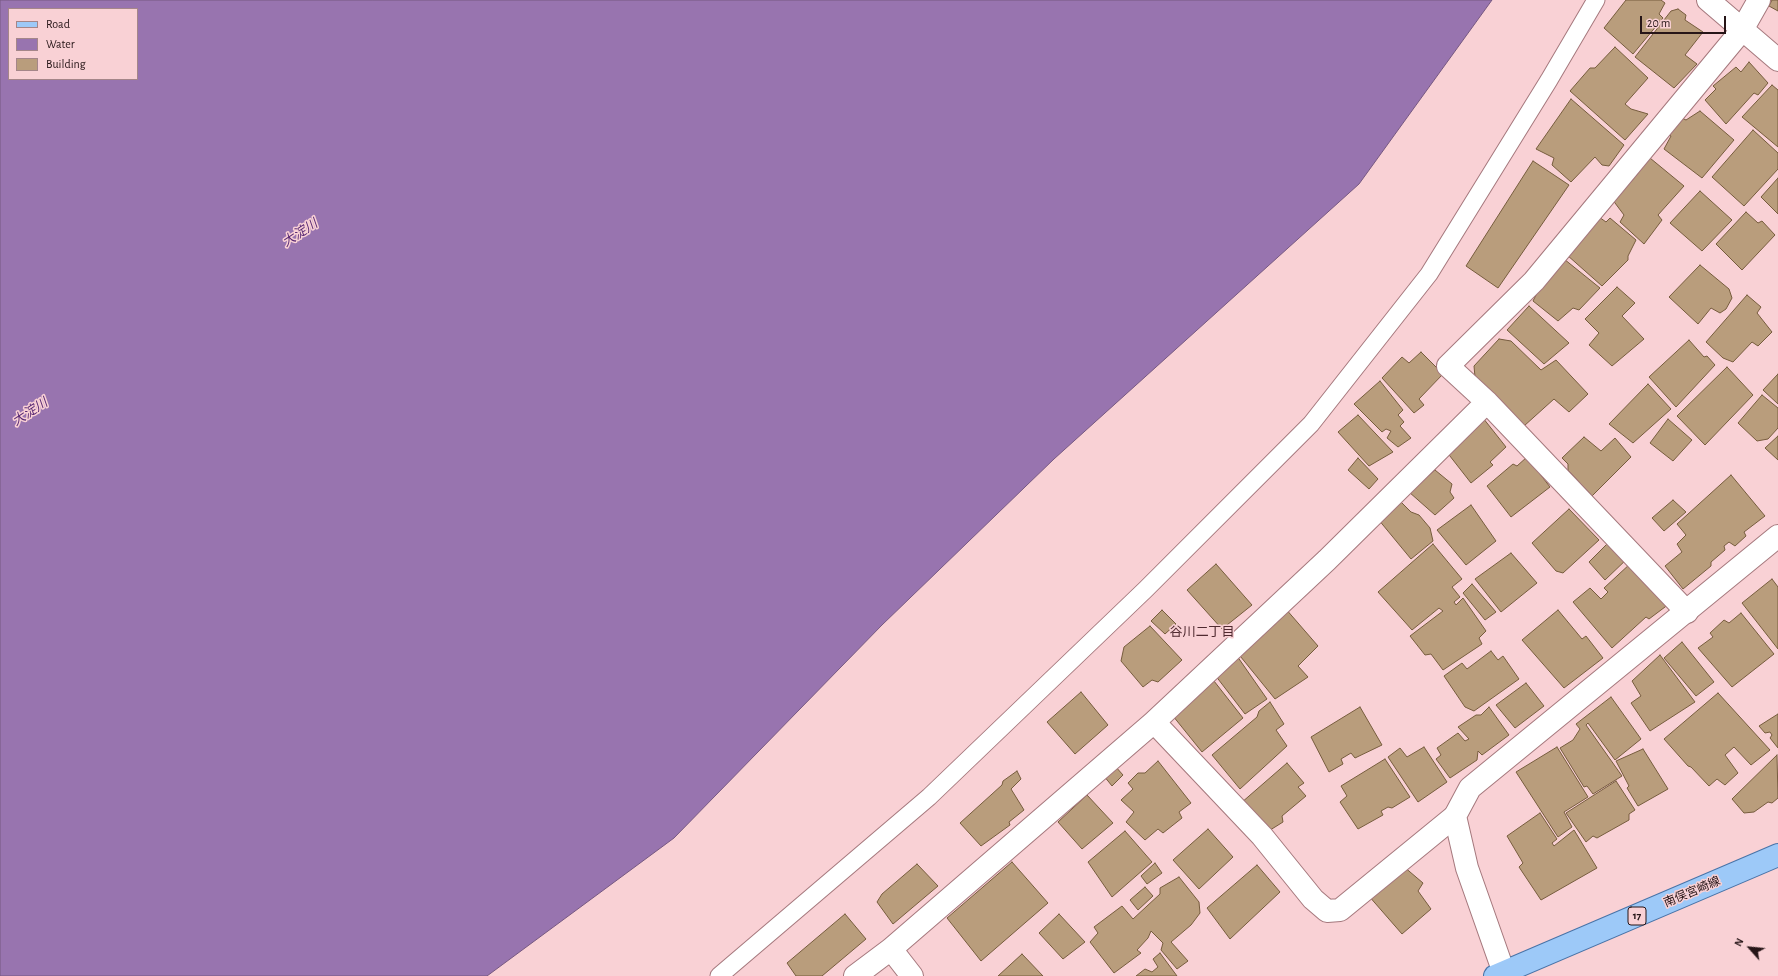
<!DOCTYPE html>
<meta charset="utf-8">
<style>
body{margin:0}
#map{position:relative;width:1778px;height:976px;overflow:hidden;background:#f9d1d5;font-family:"Alegreya Sans",sans-serif}
canvas{display:block}
.legend{position:absolute;left:8px;top:8px;width:130px;height:72px;box-sizing:border-box;background:#f9d1d5;border:1px solid #a58689;margin:0;padding:5px 7px;list-style:none;font-size:12px;color:#261517}
.legend li{display:flex;align-items:center;gap:8px;height:20px}
.legend b{width:20px;border:1px solid #a58689}
.north{position:absolute;left:1730px;top:928px;width:40px;height:40px;-webkit-text-stroke:3px #f9d1d5;paint-order:stroke;rotate:297deg;font-size:11px;font-weight:700;line-height:16px;text-align:center;color:#261517}
.north::after{content:'';display:block;margin:auto;width:14px;height:18px;background:#261517;clip-path:polygon(50% 0,100% 100%,50% 72%,0 100%)}
.scale{position:absolute;left:1640px;top:16px;width:86px;height:18px;box-sizing:border-box;border:2px solid #261517;border-top:0;padding-left:5px;font-size:12px;line-height:14px;white-space:nowrap;color:#261517;-webkit-text-stroke:3px #f9d1d5;paint-order:stroke}
</style>
<div id="map">
<canvas width="1778" height="976"></canvas>
<ul class="legend">
<li><b style="height:5px;background:#9dc9f8"></b>Road</li>
<li><b style="height:11px;background:#9874af"></b>Water</li>
<li><b style="height:11px;background:#b99d7c"></b>Building</li>
</ul>
<div class="north">N</div>
<div class="scale">20 m</div>
</div>
<script>
const ctx = document.querySelector('canvas').getContext('2d');
ctx.lineJoin = 'round';
function fillPath(path, color) {
  ctx.fillStyle = color;
  ctx.fill(path, 'evenodd');
}
function poly(rows) {
  const path = new Path2D();
  for (const r of rows) {
    path.moveTo(r[0], r[1]);
    for (let i = 2; i < r.length; i += 2) path.lineTo(r[i], r[i + 1]);
  }
  return path;
}
function trace(path, color, width, dash) {
  ctx.strokeStyle = color;
  ctx.lineWidth = width;
  ctx.lineCap = dash ? 'butt' : 'round';
  ctx.setLineDash(dash || []);
  ctx.stroke(path);
}
function label(font, color, halo, rows, align = 'center') {
  ctx.font = font + ' "Alegreya Sans","Noto Sans JP",sans-serif';
  ctx.lineWidth = 3;
  ctx.setLineDash([]);
  ctx.textBaseline = 'middle';
  ctx.strokeStyle = halo;
  ctx.fillStyle = color;
  for (const [text, x, y, turn = 0] of rows) {
    ctx.save();
    ctx.translate(x, y);
    ctx.rotate((+turn || 0) * Math.PI / 180);
    ctx.textAlign = isNaN(turn) ? turn : align;
    if (halo) ctx.strokeText(text, 0, 0);
    ctx.fillText(text, 0, 0);
    ctx.restore();
  }
}
const water = poly([
 [0,0,1492,0,1359,184,1054,459,882,625,674,838,487,976,0,976,0,0],
 [9,9,137,9,137,79,9,79,9,9]
]);
fillPath(water, '#9874af');
trace(water, '#765881', 1);
const building = poly([
 [1626,0,1661,0,1665,3,1659,14,1663,18,1633,54,1604,28,1626,0],
 [1772,0,1778,0,1778,11,1769,6,1772,0],
 [1678,9,1686,15,1685,20,1703,32,1685,55,1697,64,1674,88,1635,57,1671,11,1678,9],
 [1615,47,1648,78,1625,104,1631,109,1648,114,1625,140,1570,91,1590,68,1595,68,1615,47],
 [1749,62,1768,83,1758,95,1754,93,1726,124,1705,100,1716,89,1713,86,1736,67,1741,72,1749,62],
 [1772,85,1778,90,1778,147,1742,117,1772,85],
 [1571,99,1624,145,1609,166,1602,165,1595,157,1571,182,1552,165,1554,158,1536,149,1571,99],
 [1700,111,1734,140,1702,178,1664,149,1671,136,1668,134,1682,118,1686,120,1700,111],
 [1753,130,1778,153,1778,169,1744,206,1712,177,1753,130],
 [1650,158,1684,186,1658,215,1662,220,1644,244,1620,222,1624,215,1612,199,1626,181,1630,183,1650,158],
 [1533,161,1569,185,1498,288,1466,266,1533,161],
 [1778,178,1778,214,1761,197,1778,178],
 [1700,191,1732,220,1702,251,1670,223,1700,191],
 [1746,212,1758,223,1762,221,1775,235,1742,270,1716,244,1746,212],
 [1599,217,1606,222,1610,218,1636,240,1628,256,1628,260,1602,286,1567,255,1599,217],
 [1564,259,1600,288,1579,310,1573,308,1558,321,1533,301,1541,285,1564,259],
 [1700,265,1729,289,1732,298,1726,309,1720,313,1711,308,1698,324,1669,297,1700,265],
 [1617,287,1635,303,1622,316,1644,339,1612,366,1589,345,1599,333,1585,319,1617,287],
 [1747,295,1761,307,1757,313,1772,332,1758,346,1752,342,1733,362,1723,358,1706,342,1747,295],
 [1529,306,1569,343,1544,364,1507,330,1529,306],
 [1499,339,1511,341,1541,370,1556,360,1588,394,1569,412,1554,399,1524,426,1475,377,1474,366,1499,339],
 [1689,340,1704,357,1707,356,1715,365,1676,407,1649,377,1689,340],
 [1421,352,1443,374,1419,399,1424,405,1414,413,1382,378,1402,357,1409,363,1421,352],
 [1727,367,1753,395,1705,445,1677,416,1727,367],
 [1778,374,1778,404,1763,390,1778,374],
 [1380,381,1403,410,1398,415,1404,422,1400,426,1411,438,1398,447,1387,438,1391,431,1386,429,1382,432,1354,404,1380,381],
 [1648,384,1671,409,1633,443,1609,424,1648,384],
 [1762,395,1778,408,1778,428,1768,439,1757,441,1738,423,1762,395],
 [1358,415,1393,452,1369,466,1338,432,1358,415],
 [1483,418,1506,447,1490,462,1493,465,1471,483,1446,451,1483,418],
 [1668,419,1692,440,1673,461,1650,443,1668,419],
 [1778,436,1778,460,1765,448,1778,436],
 [1584,437,1601,451,1615,438,1631,457,1592,496,1568,470,1568,464,1562,458,1584,437],
 [1527,457,1550,487,1511,517,1487,486,1513,464,1517,466,1527,457],
 [1358,458,1378,479,1369,489,1348,470,1358,458],
 [1435,470,1452,484,1450,492,1454,498,1435,515,1409,492,1435,470],
 [1731,475,1765,516,1744,532,1746,536,1735,546,1729,542,1724,546,1725,550,1711,562,1711,566,1683,589,1665,566,1682,552,1677,544,1686,535,1677,524,1731,475],
 [1399,500,1411,512,1419,515,1430,528,1433,541,1411,559,1378,519,1399,500],
 [1673,500,1686,512,1664,531,1652,518,1673,500],
 [1471,505,1496,541,1466,565,1437,530,1471,505],
 [1569,509,1599,540,1563,573,1556,571,1532,543,1569,509],
 [1611,540,1629,557,1605,580,1589,562,1611,540],
 [1433,544,1462,579,1452,587,1460,597,1454,602,1456,605,1463,598,1486,631,1479,638,1482,644,1443,670,1431,654,1425,655,1410,636,1443,611,1439,608,1412,630,1378,592,1433,544],
 [1511,553,1537,583,1501,612,1475,579,1511,553],
 [1631,563,1669,604,1649,619,1646,617,1612,648,1573,602,1590,588,1601,599,1608,592,1604,588,1631,563],
 [1216,564,1252,605,1222,629,1187,590,1216,564],
 [1772,579,1778,587,1778,649,1742,603,1772,579],
 [1472,584,1496,612,1485,620,1463,593,1472,584],
 [1285,608,1318,646,1298,666,1308,677,1275,699,1236,651,1285,608],
 [1162,610,1176,624,1165,634,1151,621,1162,610],
 [1558,610,1582,639,1586,636,1603,658,1564,688,1522,640,1558,610],
 [1741,613,1774,654,1732,687,1698,648,1713,637,1710,633,1724,620,1729,623,1741,613],
 [1150,626,1182,660,1158,682,1152,680,1143,687,1121,661,1124,647,1150,626],
 [1682,642,1714,682,1696,696,1664,658,1682,642],
 [1491,651,1498,660,1503,656,1519,679,1474,711,1465,707,1444,676,1462,663,1467,669,1491,651],
 [1660,655,1695,702,1650,731,1631,703,1641,696,1632,681,1660,655],
 [1237,656,1267,699,1245,714,1215,675,1237,656],
 [1214,681,1243,718,1202,752,1173,716,1214,681],
 [1526,683,1544,706,1515,728,1496,705,1526,683],
 [1081,692,1108,725,1075,754,1047,722,1081,692],
 [1718,693,1770,750,1751,765,1734,747,1725,755,1738,773,1725,785,1717,779,1709,786,1691,767,1688,766,1664,739,1718,693],
 [1611,697,1641,739,1615,760,1588,723,1586,725,1622,776,1593,794,1587,786,1584,787,1560,748,1573,740,1580,729,1576,724,1611,697],
 [1270,702,1284,724,1276,730,1287,746,1240,789,1212,755,1257,717,1259,711,1270,702],
 [1360,707,1382,745,1355,758,1351,753,1341,759,1343,764,1329,772,1311,737,1360,707],
 [1489,707,1509,735,1482,755,1478,751,1477,760,1450,778,1436,759,1441,755,1437,748,1458,733,1465,741,1469,739,1458,727,1476,715,1481,715,1489,707],
 [1778,714,1778,748,1770,738,1772,735,1770,732,1765,733,1759,726,1778,714],
 [1424,747,1447,782,1418,802,1388,757,1400,748,1407,757,1424,747],
 [1557,747,1588,797,1564,812,1572,827,1558,837,1516,772,1557,747],
 [1643,749,1668,789,1638,806,1627,788,1629,786,1616,761,1643,749],
 [1777,755,1778,798,1772,803,1768,802,1754,812,1744,813,1732,799,1777,755],
 [1385,759,1410,797,1392,808,1388,807,1381,811,1383,815,1358,829,1340,802,1347,796,1341,786,1385,759],
 [1158,761,1191,803,1179,812,1182,818,1163,833,1158,829,1145,840,1126,822,1134,812,1121,800,1133,789,1128,783,1138,773,1145,773,1158,761],
 [1287,763,1304,783,1298,787,1306,796,1282,816,1283,822,1267,832,1241,803,1287,763],
 [1115,766,1123,775,1112,786,1104,776,1115,766],
 [1017,771,1021,779,1011,789,1024,810,1009,822,1010,825,981,846,960,823,1002,785,1003,781,1017,771],
 [1616,781,1635,810,1629,814,1629,820,1597,838,1593,836,1586,842,1566,813,1616,781],
 [1087,795,1113,823,1082,849,1058,822,1087,795],
 [1540,813,1557,839,1552,843,1554,846,1574,830,1597,868,1541,900,1519,867,1523,863,1507,836,1540,813],
 [1208,829,1233,857,1199,889,1173,860,1208,829],
 [1125,831,1152,862,1112,897,1088,862,1125,831],
 [1012,862,1048,903,981,961,947,918,1012,862],
 [1155,863,1162,873,1147,884,1141,876,1155,863],
 [917,864,938,886,893,924,877,902,882,894,917,864],
 [1257,865,1280,892,1230,939,1207,908,1257,865],
 [1403,866,1423,883,1418,891,1431,909,1402,934,1368,895,1403,866],
 [1179,877,1199,902,1200,913,1191,925,1171,942,1188,961,1177,969,1161,950,1163,943,1151,931,1148,938,1137,950,1141,953,1114,973,1090,942,1098,933,1094,927,1122,906,1133,919,1160,894,1160,888,1179,877],
 [1145,887,1153,896,1138,910,1130,900,1145,887],
 [845,914,866,939,822,976,796,976,787,963,845,914],
 [1059,914,1085,942,1063,959,1039,933,1059,914],
 [1160,953,1177,976,1136,976,1145,969,1152,972,1158,967,1153,959,1160,953],
 [1022,954,1043,976,998,976,1022,954]
]);
fillPath(building, '#b99d7c');
trace(building, '#765c3d', 1);
const service = poly([
 [719,976,929,797,1146,589,1311,424,1429,274,1549,80,1596,0]
]);
const minor = poly([
 [1708,0,1778,60],
 [1687,612,1487,402,1448,366,1534,281,1742,30,1759,0],
 [1154,722,1262,836,1313,899,1327,911,1340,910,1455,816],
 [891,949,912,976],
 [855,976,891,949,1154,722,1327,560,1487,402]
]);
const tertiary = poly([
 [1504,973,1467,868,1455,816,1470,788,1778,536]
]);
const primary = poly([
 [1495,976,1778,855]
]);
trace(service, '#a5787d', 19);
trace(minor, '#a5787d', 24);
trace(tertiary, '#a5787d', 24);
trace(primary, '#4873a7', 24);
trace(service, '#fff', 17);
trace(minor, '#fff', 22);
trace(tertiary, '#fff', 22);
trace(primary, '#9dc9f8', 22);
for (const [x, y, w] of [
 [1637,916,18]
]) {
  const box = new Path2D();
  box.roundRect(x - w / 2, y - 9, w, 18, 3);
  ctx.fillStyle = '#f9d1d5';
  ctx.fill(box);
  trace(box, '#261517', 1);
}
label('bold 11px', '#261517', null, [
 ["17",1637,916]
]);
label('12px', '#261517', '#f9d1d5', [
 ["南俣宮崎線",1692,892,-23]
]);
label('italic 13px', '#5a2b75', '#f9d1d5', [
 ["大淀川",300,233,-33],
 ["大淀川",30,412,-33]
]);
label('13px', '#502a30', '#f9d1d5', [
 ["谷川二丁目",1202,632]
]);
</script>
